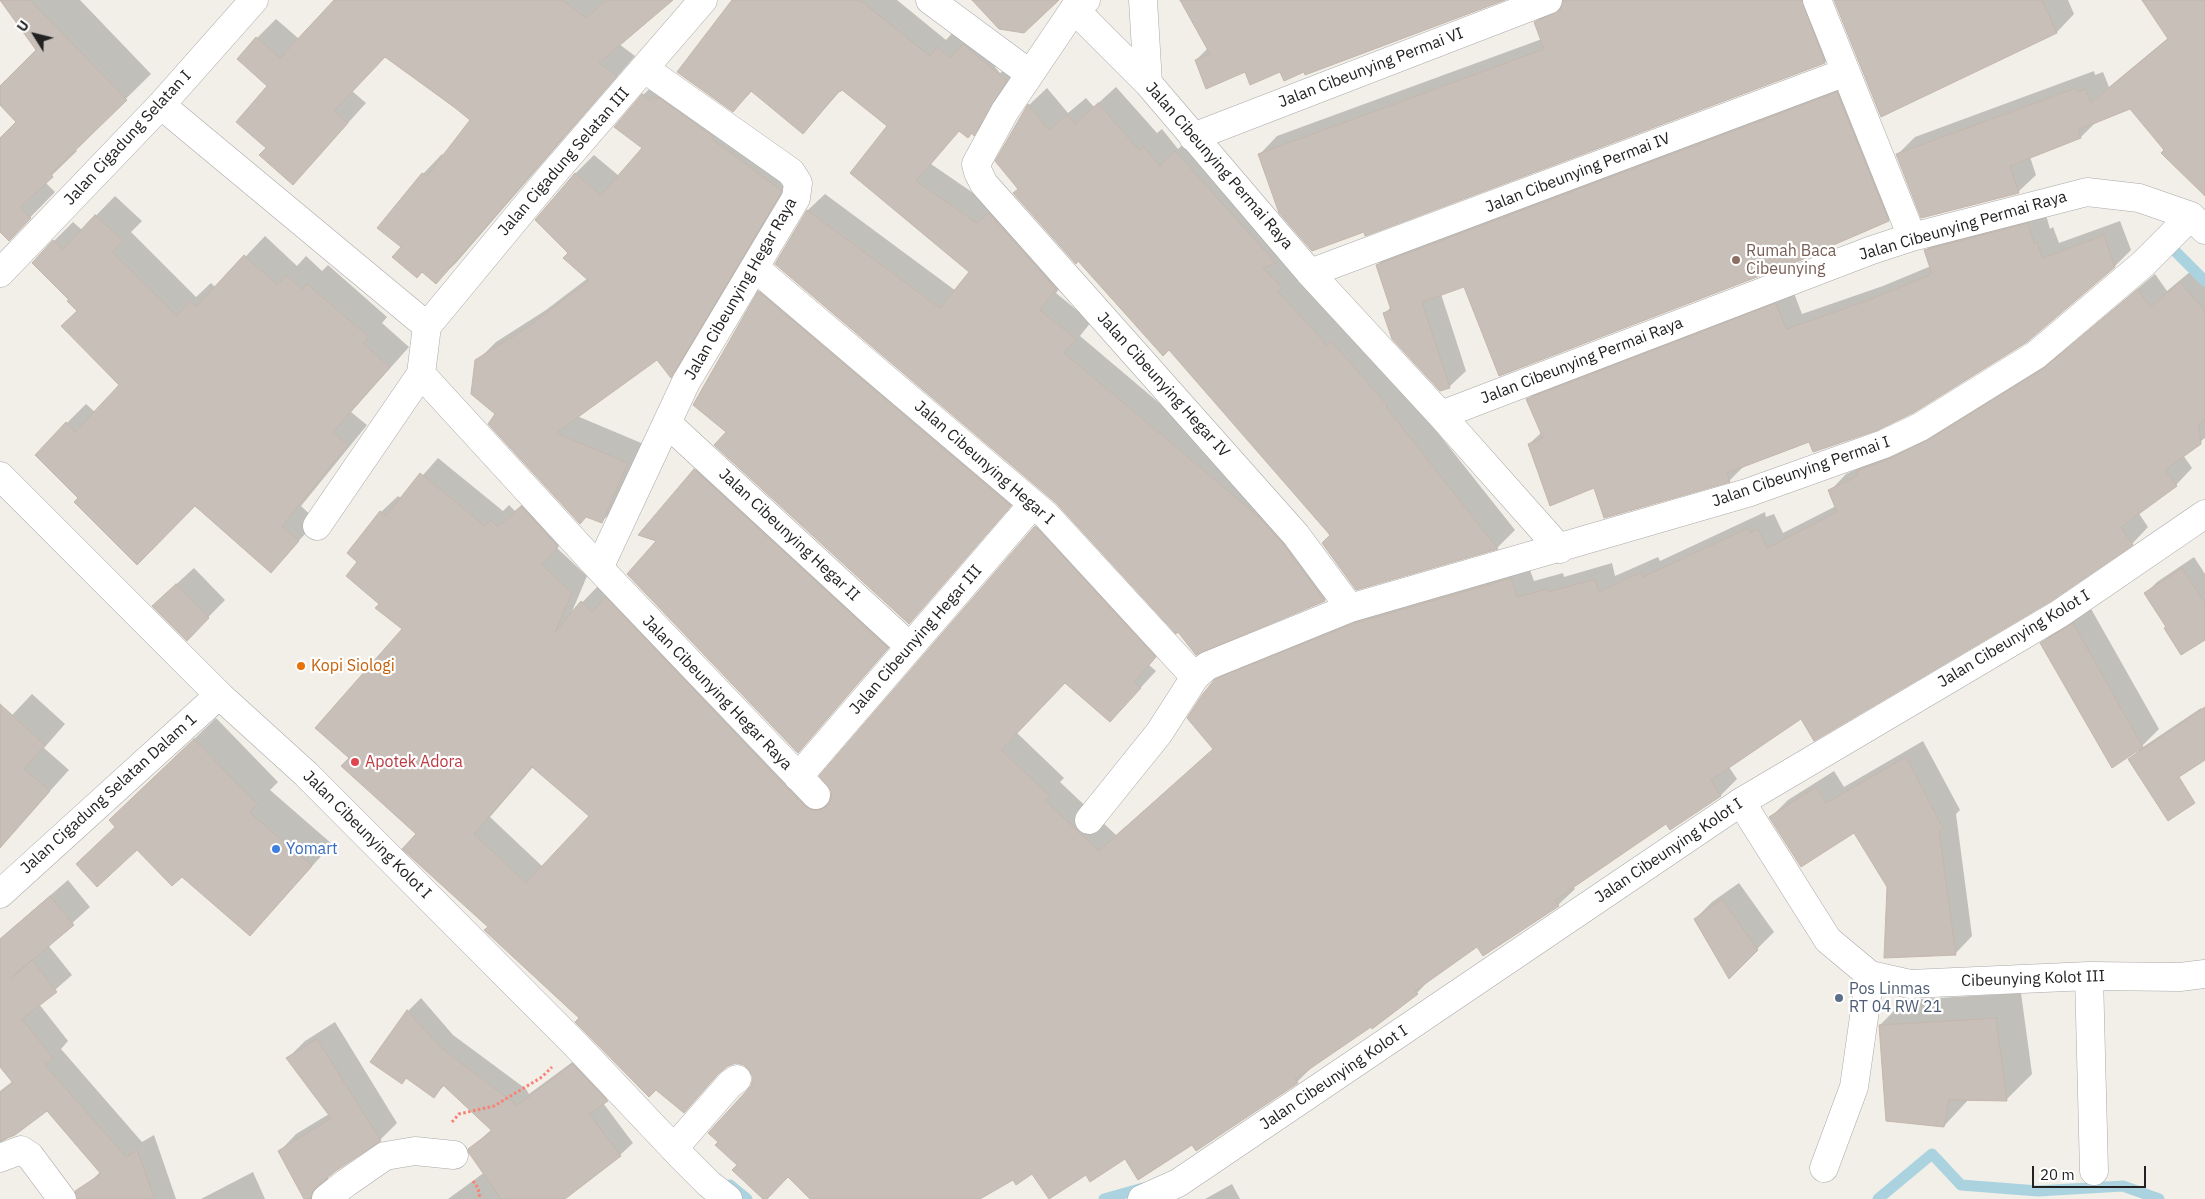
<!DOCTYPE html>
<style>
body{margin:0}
#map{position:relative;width:2205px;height:1199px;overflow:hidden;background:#f2efe9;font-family:"IBM Plex Sans",sans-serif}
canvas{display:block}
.north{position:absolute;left:10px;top:10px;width:50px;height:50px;-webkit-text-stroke:4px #fff;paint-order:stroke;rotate:306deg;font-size:14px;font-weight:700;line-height:20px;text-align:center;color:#222}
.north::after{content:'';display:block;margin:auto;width:18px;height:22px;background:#222;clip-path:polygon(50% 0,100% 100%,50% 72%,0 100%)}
.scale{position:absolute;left:2032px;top:1166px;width:114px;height:22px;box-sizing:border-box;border:2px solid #222;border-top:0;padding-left:6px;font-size:15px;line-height:18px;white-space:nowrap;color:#222;-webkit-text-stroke:4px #fff;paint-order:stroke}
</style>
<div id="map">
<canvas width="2205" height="1199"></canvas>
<div class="north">U</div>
<div class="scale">20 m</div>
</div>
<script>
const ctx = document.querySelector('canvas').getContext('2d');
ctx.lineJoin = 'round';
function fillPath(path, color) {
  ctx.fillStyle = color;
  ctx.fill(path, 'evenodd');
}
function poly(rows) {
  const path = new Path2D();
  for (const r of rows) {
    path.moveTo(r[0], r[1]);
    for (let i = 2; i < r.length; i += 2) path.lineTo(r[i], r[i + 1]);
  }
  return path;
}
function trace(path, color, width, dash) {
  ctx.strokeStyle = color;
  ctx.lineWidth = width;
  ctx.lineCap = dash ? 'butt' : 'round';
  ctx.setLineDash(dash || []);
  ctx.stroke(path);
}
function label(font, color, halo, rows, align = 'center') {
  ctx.font = font + ' "IBM Plex Sans",sans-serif';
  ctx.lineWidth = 4.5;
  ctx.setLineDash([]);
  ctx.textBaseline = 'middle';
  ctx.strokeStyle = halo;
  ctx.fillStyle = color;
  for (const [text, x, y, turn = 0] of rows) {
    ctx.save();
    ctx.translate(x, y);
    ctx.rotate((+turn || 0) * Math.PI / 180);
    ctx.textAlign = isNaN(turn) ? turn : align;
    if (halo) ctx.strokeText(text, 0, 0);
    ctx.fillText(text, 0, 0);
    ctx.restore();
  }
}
fillPath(poly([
 [0,0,80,0,151,74,75,149,77,151,45,182,55,192,9,239,0,230,0,140,18,122,0,103,0,88,38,50],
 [336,0,671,0,619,44,635,56,456,263,436,282,402,247,379,228,423,174,442,154,444,156,471,120,385,56,352,91,366,103,293,184,267,147,269,86,257,38,276,19,299,39],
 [734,0,897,0,946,40,954,31,1009,53,995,67,1000,73,1020,62,990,118,974,134,972,132,960,130,931,164,995,208,1072,272,1056,293,1091,322,1080,336,1274,500,1341,584,1325,600,1196,653,1179,630,1057,502,776,264,808,210,825,194,956,291,971,272,852,173,889,126,842,89,803,133,752,91,733,111],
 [1182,0,1500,0,1305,71,1246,70,1196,60,1208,48],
 [1563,0,1825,0,1842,44,1825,62,1366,234,1365,231,1260,154,1277,136,1542,39,1536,22,1553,5],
 [1835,0,2068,0,2074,14,2057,32,1881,115],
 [2142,0,2205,0,2205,190,2165,150,2130,108,2097,121,2081,137,2030,157,2036,175,2018,192,1897,155,1915,137,2094,71,2095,75,2103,72,2109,87,2168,38],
 [1854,76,1905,204,1888,220,1812,253,1808,256,1500,374,1465,285,1441,294,1466,371,1449,387,1385,313,1392,306,1377,265,1394,249],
 [662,77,799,171,689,358,671,376,657,358,577,416,646,445,621,503,602,521,497,414,477,361,496,342,546,310,588,278,570,253,537,220,576,173,594,155,619,176,643,147,643,95],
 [1116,87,1157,133,1162,129,1178,149,1194,134,1403,389,1515,530,1497,548,1357,589,1332,535,1169,349,1020,189,997,161,1029,105,1047,88,1068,113,1086,98,1094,107],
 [115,196,142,221,131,232,196,297,211,283,216,288,265,236,297,266,306,256,322,271,328,265,387,317,382,323,409,347,351,412,367,425,301,506,317,521,271,571,195,504,80,498,67,423,86,404,95,412,121,385,71,300,54,241,73,222,82,230],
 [2044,208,2050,229,2053,227,2059,243,2120,221,2131,250,2115,266,1810,440,1745,465,1730,480,1605,517,1595,487,1529,444,1542,432,1528,399,1544,384,1792,288,1802,314,1883,286,1931,266,1926,250,1942,235],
 [2197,266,2205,275,2205,438,2183,455,2192,468,2176,485,2138,512,2148,527,2132,544,1802,717,1729,767,1737,779,1720,796,1666,822,1573,886,1575,889,1558,905,1477,945,1431,978,1417,993,1313,1066,1297,1082,1192,1143,1125,1157,1086,1173,1032,1173,1013,1178,978,1199,812,1199,788,1175,764,1199,738,1165,754,1078,750,1069,744,1064,736,1062,724,1068,684,1111,581,1018,489,927,418,834,351,758,403,629,381,603,359,561,348,553,381,512,398,496,402,499,438,458,503,511,509,505,515,511,538,491,574,530,557,548,587,576,571,614,598,586,828,794,832,794,1036,527,1052,510,1171,640,1149,665,1156,671,1110,721,1066,681,1017,733,1064,778,1060,782,1116,835,1214,749,1216,680,1233,663,1373,607,1527,562,1534,581,1563,573,1564,577,1612,563,1615,576,1658,557,1660,561,1765,512,1766,517,1774,514,1783,533,1836,506,1830,491,1846,474,1861,467,1874,454,1946,424,2062,352,2155,274,2167,291],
 [533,767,591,815,543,867,490,817],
 [776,276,1026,489,909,623,727,432,694,404,759,292],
 [711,454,903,632,798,752,658,541,695,470],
 [2194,557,2205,574,2205,638,2167,626,2145,594,2157,582],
 [194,568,225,600,187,639,171,589],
 [2090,607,2159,729,2140,748,2041,644,2059,627],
 [32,694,65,724,44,748,69,770,11,834,0,839,0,728],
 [2201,708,2205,715,2205,759,2130,759,2140,749],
 [216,718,278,782,270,790,332,844,271,912,182,875,116,826,132,799],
 [1923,741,1960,810,1956,814,1972,936,1955,954,1888,887,1854,831,1771,817,1788,800,1834,771,1844,787],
 [68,880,90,907,48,945,72,975,39,1004,68,1041,61,1049,142,1142,154,1135,176,1199,104,1199,88,1184,101,1171,47,1109,15,1134,0,1143,0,1091,13,1081,0,1065,0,939],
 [1739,883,1774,932,1729,977,1695,919,1712,902],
 [2021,993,2032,1074,2006,1100,1969,1099,1944,1126,1880,1025,1905,1000],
 [421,998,453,1035,526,1089,529,1094,586,1052,619,1087,603,1103,633,1143,620,1155,563,1199,448,1199,485,1172,470,1149,492,1129,445,1085,433,1096,407,1077,372,1062,408,1011],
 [335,1022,397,1123,380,1140,328,1176,328,1184,312,1199,306,1199,279,1152,296,1134,329,1114,288,1058,305,1041],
 [253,1172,265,1199,201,1199],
 [1232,1184,1240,1199,1205,1199]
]), '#0003');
trace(poly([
 [2173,249,2205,281],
 [730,1185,747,1199],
 [1104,1199,1143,1188],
 [1878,1199,1932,1154,1961,1185,2038,1191,2123,1186,2159,1199]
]), '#aad3df', 11);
const building = poly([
 [0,0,30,0,127,100,51,174,53,177,20,207,31,218,9,241,0,232,0,138,16,122,0,105,0,86,36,50,0,0],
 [334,0,562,0,586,18,606,0,673,0,599,63,617,76,436,284,422,272,417,278,392,257,401,247,377,228,422,173,427,176,470,120,454,107,385,57,334,111,348,123,293,185,259,155,266,148,236,122,267,86,237,59,256,37,280,58,334,0],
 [732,0,860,0,930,56,937,47,950,58,963,44,1007,81,974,136,972,133,968,138,959,131,916,181,977,223,989,213,1056,289,1040,310,1076,339,1064,353,1258,516,1284,545,1325,601,1196,655,1178,632,1176,634,1056,503,775,264,807,210,940,308,969,272,850,173,887,126,842,90,840,92,839,91,803,134,751,91,733,112,677,72,732,0],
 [972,0,1059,0,1024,33,999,29,972,0],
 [1180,0,1505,0,1305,75,1304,72,1284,81,1280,72,1250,85,1245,72,1206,89,1195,60,1210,54,1180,0],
 [1563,0,1802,0,1825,63,1365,236,1364,232,1312,251,1279,213,1258,154,1544,49,1534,22,1560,10,1563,0],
 [1834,0,2042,0,2057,33,1881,117,1834,0],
 [2142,0,2205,0,2205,196,2161,153,2164,150,2130,109,2078,130,2081,138,2010,166,2019,193,1921,218,1896,154,2076,88,2078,92,2085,89,2091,103,2168,39,2142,0],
 [1837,92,1889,221,1808,256,1809,257,1499,376,1464,287,1422,302,1450,388,1440,391,1392,339,1383,313,1391,310,1376,265,1837,92],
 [642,94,651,101,654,97,657,99,658,97,714,137,712,139,781,190,781,193,671,378,657,360,556,433,628,463,602,523,586,517,580,524,488,424,495,414,471,394,475,360,526,328,589,281,563,258,568,253,535,220,575,173,601,195,642,148,614,127,642,94],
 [1098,103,1139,150,1143,146,1160,166,1175,151,1276,263,1263,268,1282,287,1278,292,1327,345,1331,341,1388,406,1386,407,1498,549,1356,590,1322,543,1330,535,1169,350,1163,356,1078,261,1076,264,1013,193,1018,189,995,161,1028,104,1049,130,1067,115,1075,124,1098,103],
 [95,215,123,241,112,252,177,316,190,301,196,307,244,255,277,285,286,275,302,289,307,284,369,337,363,343,390,367,333,432,348,445,282,526,299,541,271,573,195,506,137,565,74,502,78,498,35,455,66,422,75,432,119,385,61,326,77,311,67,301,69,300,32,263,53,240,63,249,95,215],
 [2028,223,2034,244,2037,242,2043,258,2104,235,2115,267,2027,342,1913,413,1878,430,1813,452,1809,442,1727,473,1730,482,1604,518,1594,488,1550,506,1528,444,1543,438,1526,399,1776,303,1786,329,1866,301,1932,274,1924,250,2028,223],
 [2180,282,2205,311,2205,419,2199,424,2201,444,2165,470,2177,486,2121,527,2133,545,2051,601,1814,741,1801,719,1711,780,1721,796,1670,830,1666,824,1555,900,1559,906,1483,956,1477,947,1415,991,1418,994,1372,1029,1371,1027,1295,1079,1298,1083,1196,1151,1192,1145,1138,1180,1125,1159,1090,1182,1086,1175,1049,1199,1032,1174,1016,1185,1013,1180,980,1199,810,1199,788,1177,767,1199,763,1199,732,1170,737,1165,715,1145,718,1142,708,1133,751,1086,753,1078,749,1070,744,1065,736,1063,728,1066,718,1074,684,1113,656,1090,649,1097,575,1022,579,1018,484,930,488,927,402,849,416,834,341,766,349,758,315,728,402,629,375,608,379,604,346,576,357,562,347,553,380,511,386,516,420,473,485,526,491,520,498,527,521,506,558,547,542,565,572,593,555,632,581,601,592,612,606,597,787,788,805,806,812,810,819,810,826,807,831,799,831,791,819,776,1035,526,1156,657,1134,682,1141,688,1110,722,1065,683,1001,750,1049,795,1045,800,1099,851,1213,749,1187,718,1202,695,1215,679,1355,623,1511,578,1517,597,1547,589,1548,592,1595,579,1599,592,1641,572,1643,577,1748,528,1750,533,1758,529,1767,548,1837,512,1828,490,1858,476,1856,471,1891,458,1928,440,2044,368,2138,289,2150,307,2180,282],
 [532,767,589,816,526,883,474,834,532,767],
 [758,291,1011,506,909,624,714,445,726,432,693,405,758,291],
 [694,469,888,648,798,753,627,574,656,541,638,535,694,469],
 [2182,568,2205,603,2205,640,2181,655,2164,628,2166,627,2144,593,2182,568],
 [176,584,209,618,187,641,152,606,176,584],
 [2073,623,2143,747,2112,768,2040,643,2073,623],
 [0,704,45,745,24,769,50,791,0,848,0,704],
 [2205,707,2205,760,2179,777,2195,803,2168,821,2128,759,2205,707],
 [194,739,257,804,249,812,312,866,250,936,182,877,172,886,137,850,97,887,76,864,115,827,109,820,194,739],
 [1906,757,1943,828,1939,831,1956,955,1884,958,1887,887,1854,833,1801,867,1769,817,1816,787,1826,803,1906,757],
 [50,896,74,925,12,977,32,960,57,992,22,1019,53,1058,45,1065,126,1157,137,1150,155,1199,77,1199,75,1191,101,1174,47,1111,15,1135,0,1141,0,1093,13,1083,0,1067,0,939,50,896],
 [1722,899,1758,950,1729,979,1694,919,1722,899],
 [407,1010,440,1047,513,1102,516,1106,572,1064,608,1101,589,1114,621,1156,565,1199,501,1199,469,1153,468,1149,492,1131,443,1085,434,1098,406,1078,402,1084,370,1062,407,1010],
 [1996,1018,2007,1101,1949,1100,1944,1127,1886,1121,1879,1025,1996,1018],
 [317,1039,381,1141,337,1170,316,1187,312,1193,311,1199,304,1199,278,1151,331,1118,286,1058,317,1039]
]);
fillPath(building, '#c7bfb8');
trace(building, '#c4b6ab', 1);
const minor = poly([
 [930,0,1030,74],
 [1086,0,1074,9,1005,111,976,164,978,172,984,184,1296,535,1350,608],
 [1143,0,1148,83],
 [1817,0,1912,237],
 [1074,9,1148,83,1310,273,1441,415,1560,549],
 [161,105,427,326],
 [1193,137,1548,0],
 [755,268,1046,515,1195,677],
 [0,273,161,105,254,0],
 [1310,273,1846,72],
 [421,374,599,568,816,795],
 [1441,415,1872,250,1912,237,2087,192,2139,198,2191,216,2205,230],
 [667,423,910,647],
 [317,526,421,374,427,326,551,176,703,0],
 [599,568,686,382,796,198,798,183,791,172,645,69],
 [798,777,1033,504],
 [1741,802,1828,940,1870,975,1910,984,2089,976,2180,977,2205,974],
 [1089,820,1159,733,1195,677,1207,666,1350,608,1747,493,1884,444,1920,427,2036,355,2143,264,2191,216],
 [0,894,219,695],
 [2089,976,2094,1171],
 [674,1148,730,1084,737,1079],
 [0,1158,21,1150,30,1156,62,1199],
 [1824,1168,1854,1087,1870,975],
 [326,1199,346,1183,385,1156,415,1151,454,1155]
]);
const tertiary = poly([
 [0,476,219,695,306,774,576,1045,683,1158,709,1184,728,1199],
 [1142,1199,1178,1183,1741,802,2059,614,2205,514]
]);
trace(minor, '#a9a9a9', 29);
trace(tertiary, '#a9a9a9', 29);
trace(poly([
 [452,1122,459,1114,494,1106,542,1077,552,1067],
 [473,1181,478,1188,480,1199]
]), '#fa8072', 3, [2.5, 2.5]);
trace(minor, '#fff', 28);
trace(tertiary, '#fff', 28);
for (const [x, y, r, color] of [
 [1736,260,5,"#8d6e63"],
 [301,666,5,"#e8710a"],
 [355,762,5,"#e0444e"],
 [276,849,5,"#3f7fe0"],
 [1839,998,5,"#5c6f8a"]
]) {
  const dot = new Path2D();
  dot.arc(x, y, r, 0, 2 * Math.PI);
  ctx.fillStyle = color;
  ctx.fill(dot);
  trace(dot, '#fff', 2);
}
label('16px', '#222', '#fff', [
 ["Jalan Cibeunying Permai VI",1371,68,-21],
 ["Jalan Cigadung Selatan I",128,138,-47],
 ["Jalan Cigadung Selatan III",564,162,-49],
 ["Jalan Cibeunying Permai Raya",1219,166,49],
 ["Jalan Cibeunying Permai IV",1578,173,-21],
 ["Jalan Cibeunying Permai Raya",1963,226,-16],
 ["Jalan Cibeunying Hegar Raya",741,289,-60],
 ["Jalan Cibeunying Permai Raya",1582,361,-21],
 ["Jalan Cibeunying Hegar IV",1163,385,48],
 ["Jalan Cibeunying Hegar I",984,463,41],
 ["Jalan Cibeunying Permai I",1801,472,-19],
 ["Jalan Cibeunying Hegar II",789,535,43],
 ["Jalan Cibeunying Kolot I",2014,639,-31],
 ["Jalan Cibeunying Hegar III",916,640,-49],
 ["Jalan Cibeunying Hegar Raya",717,693,46],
 ["Jalan Cigadung Selatan Dalam 1",109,794,-42],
 ["Jalan Cibeunying Kolot I",367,835,45],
 ["Jalan Cibeunying Kolot I",1669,851,-34],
 ["Cibeunying Kolot III",2033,979,-2],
 ["Jalan Cibeunying Kolot I",1334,1078,-34]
]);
label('16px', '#785e54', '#fff', [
 ["Rumah Baca",1746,251],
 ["Cibeunying",1746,269]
], 'left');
label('16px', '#c56008', '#fff', [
 ["Kopi Siologi",311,666]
], 'left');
label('16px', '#be3a42', '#fff', [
 ["Apotek Adora",365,762]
], 'left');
label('16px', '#366cbe', '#fff', [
 ["Yomart",286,849]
], 'left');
label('16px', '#4e5e75', '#fff', [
 ["Pos Linmas",1849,989],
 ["RT 04 RW 21",1849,1007]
], 'left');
</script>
